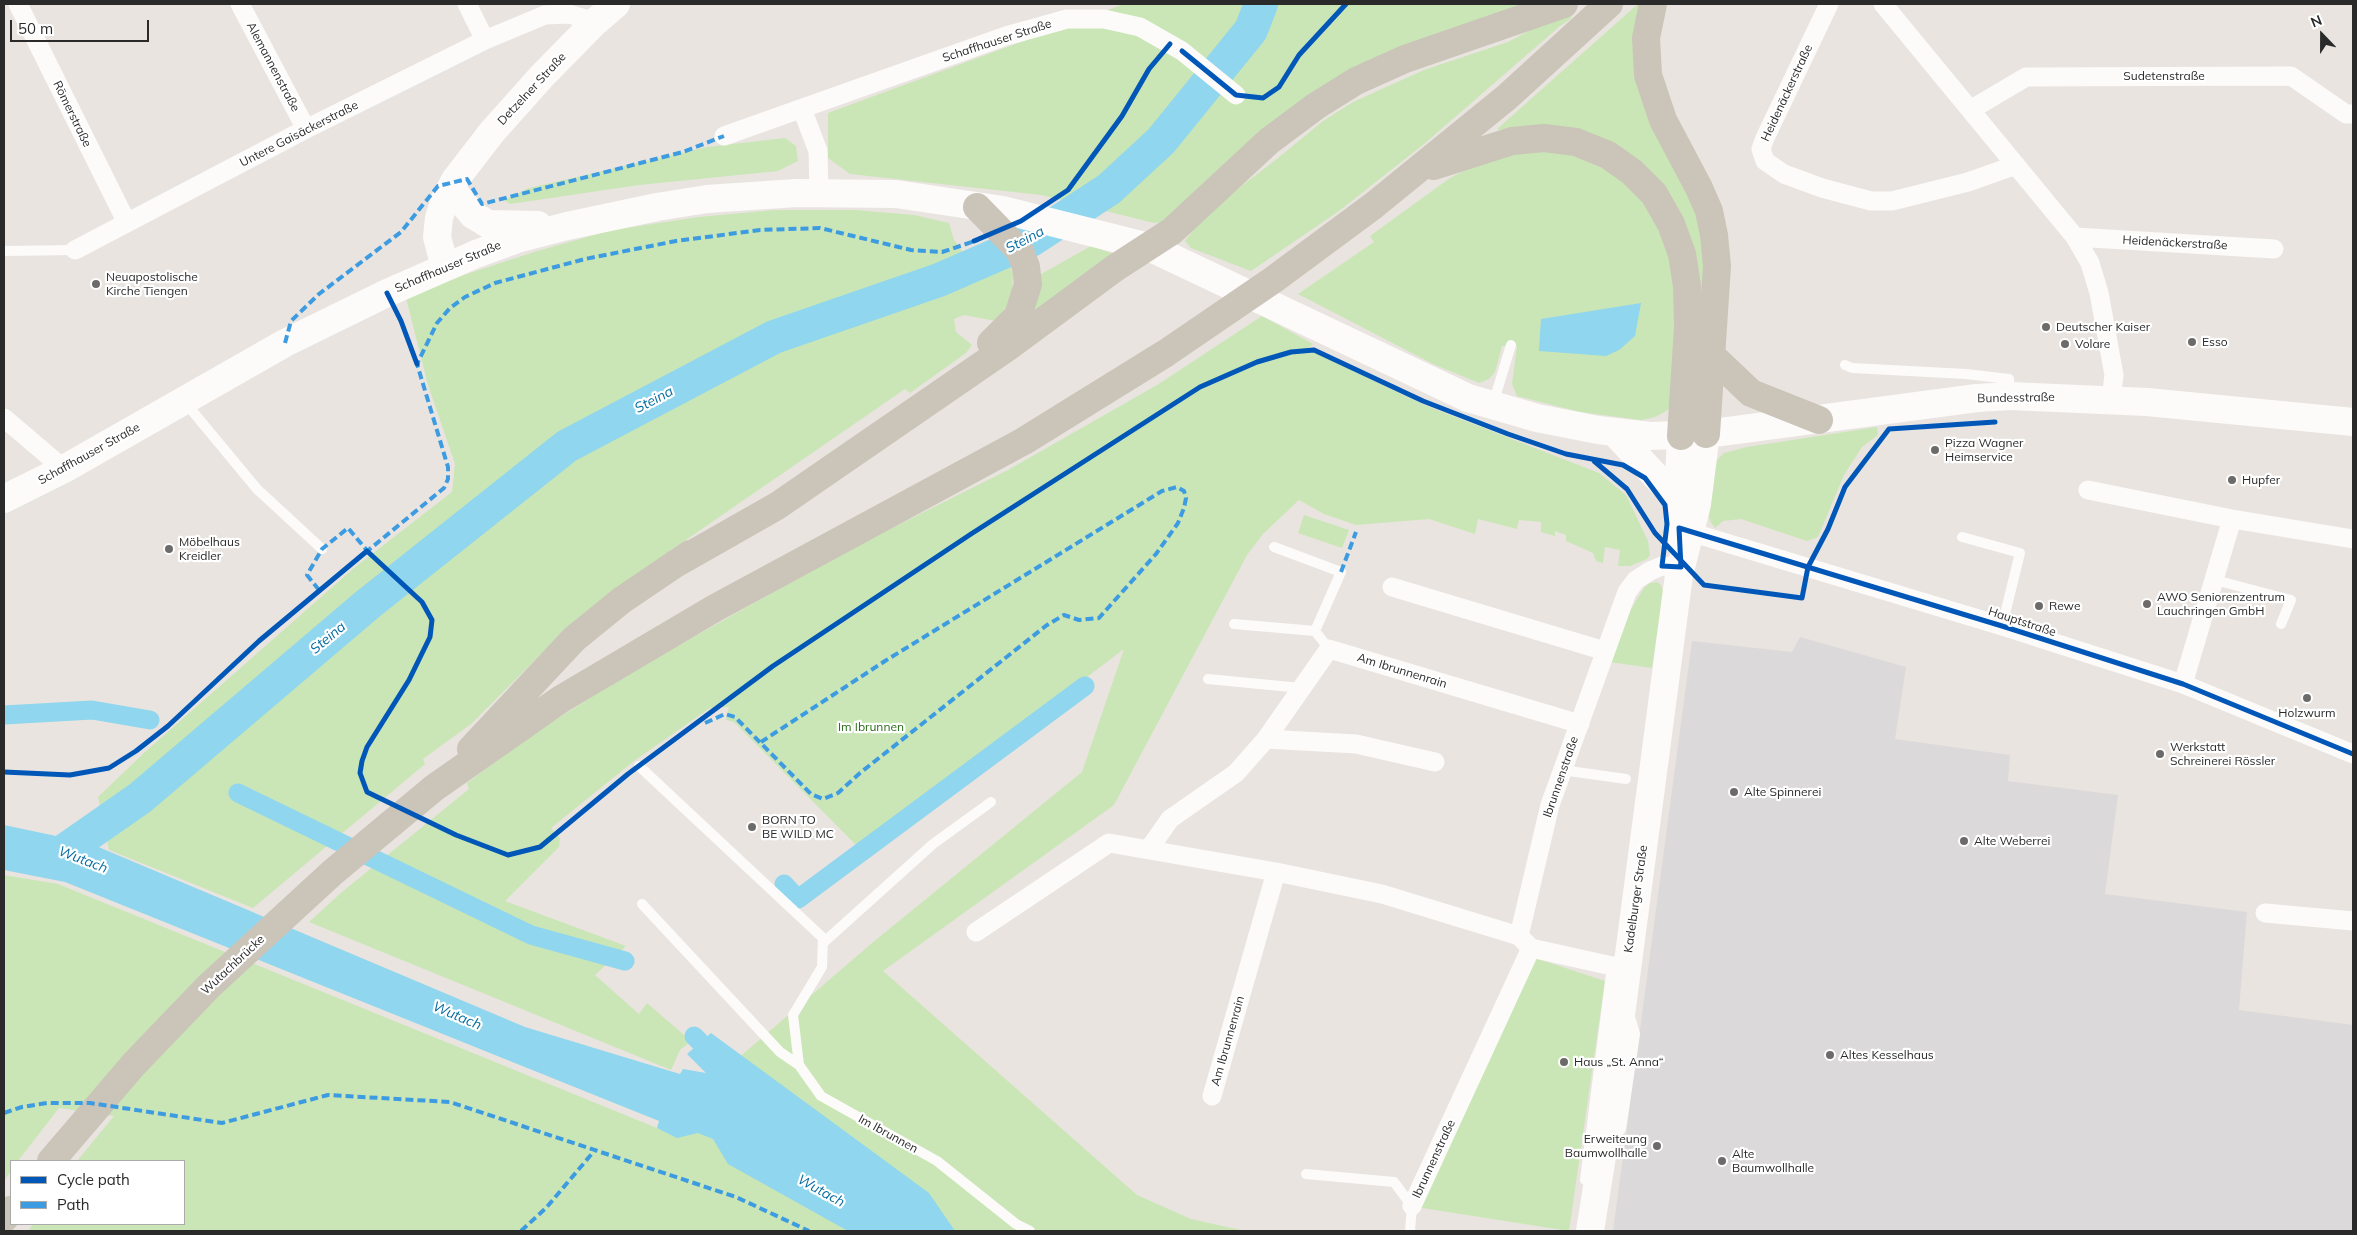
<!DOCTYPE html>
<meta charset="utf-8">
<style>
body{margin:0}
#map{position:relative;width:2357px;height:1235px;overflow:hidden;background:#e9e4df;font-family:Mulish,sans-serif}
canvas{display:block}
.frame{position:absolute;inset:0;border:5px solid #2a2a2a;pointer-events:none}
.legend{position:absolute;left:10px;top:1160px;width:175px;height:65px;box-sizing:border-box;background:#fff;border:1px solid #aaa;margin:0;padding:6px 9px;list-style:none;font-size:15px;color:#2a2a2a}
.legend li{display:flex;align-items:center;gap:10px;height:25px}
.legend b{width:25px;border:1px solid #aaa}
.north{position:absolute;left:2297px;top:10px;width:50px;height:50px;-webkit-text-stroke:4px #fff;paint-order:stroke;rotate:338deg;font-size:14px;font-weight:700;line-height:20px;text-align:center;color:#2a2a2a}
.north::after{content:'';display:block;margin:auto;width:18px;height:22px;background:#2a2a2a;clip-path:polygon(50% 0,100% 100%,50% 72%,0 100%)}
.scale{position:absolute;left:10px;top:20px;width:139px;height:22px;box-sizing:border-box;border:2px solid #2a2a2a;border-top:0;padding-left:6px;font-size:15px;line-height:18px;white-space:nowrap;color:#2a2a2a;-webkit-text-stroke:4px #fff;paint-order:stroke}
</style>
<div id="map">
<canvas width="2357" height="1235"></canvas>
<div class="frame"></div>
<ul class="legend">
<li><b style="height:6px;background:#0057b8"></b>Cycle path</li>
<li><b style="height:6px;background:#3d9ce1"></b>Path</li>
</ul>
<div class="north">N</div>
<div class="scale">50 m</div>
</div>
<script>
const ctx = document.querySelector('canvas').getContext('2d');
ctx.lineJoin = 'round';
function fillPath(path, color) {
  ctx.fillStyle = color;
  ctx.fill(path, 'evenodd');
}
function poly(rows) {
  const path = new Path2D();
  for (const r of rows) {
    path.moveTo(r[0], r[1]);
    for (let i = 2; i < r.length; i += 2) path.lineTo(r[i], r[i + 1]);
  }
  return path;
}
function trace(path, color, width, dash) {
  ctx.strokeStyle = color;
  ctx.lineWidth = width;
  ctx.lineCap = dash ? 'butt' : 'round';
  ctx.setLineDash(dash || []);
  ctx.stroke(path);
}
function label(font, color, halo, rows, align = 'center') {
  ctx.font = font + ' Mulish,sans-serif';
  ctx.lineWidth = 4.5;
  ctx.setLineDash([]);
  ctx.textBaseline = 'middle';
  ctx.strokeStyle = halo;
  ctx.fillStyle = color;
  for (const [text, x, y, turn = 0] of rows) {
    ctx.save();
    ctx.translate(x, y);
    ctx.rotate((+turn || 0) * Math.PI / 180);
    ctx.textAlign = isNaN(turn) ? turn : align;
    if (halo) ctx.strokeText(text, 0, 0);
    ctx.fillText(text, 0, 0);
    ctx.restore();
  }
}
fillPath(poly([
 [1800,637,1906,667,1895,739,2010,755,2008,781,2118,795,2105,894,2247,912,2239,1010,2353,1025,2353,1231,1613,1231,1692,641,1792,652]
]), '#dcd9db');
fillPath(poly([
 [1124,4,1532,4,1459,28,1164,222,1154,223,1041,195,850,174,828,158,828,113],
 [1638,4,1644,4,1694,203,1707,266,1695,344,1648,174,1497,129],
 [1568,10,1572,18,1560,26,1424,144,1339,211,1251,271,1191,248,1185,241,1199,222,1226,198,1278,158,1323,121,1353,102,1424,70,1508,42],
 [785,138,796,146,798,161,778,171,639,185,510,204,504,200,529,188,707,147],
 [1563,151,1602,164,1632,187,1650,207,1667,239,1679,300,1673,394,1668,410,1655,417,1641,420,1580,412,1517,396,1512,384,1517,346,1502,346,1495,372,1489,379,1479,383,1433,364,1298,294,1374,242,1370,236,1450,178,1471,167,1513,152],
 [775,210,855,210,914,215,949,223,954,240,966,256,994,243,1007,259,1013,274,1012,293,1008,305,996,321,964,315,954,319,956,332,972,345,966,353,910,393,905,389,609,593,568,627,471,724,423,759,425,764,253,908,109,850,98,797,145,752,354,568,452,492,455,464,428,385,406,298,464,275,534,252,612,230,699,217],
 [1091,246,1114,254,1026,319,1034,278],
 [1262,316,1313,344,1303,353,1314,352,1422,404,1599,473,1626,495,1648,541,1650,555,1647,559,1630,566,1618,566,1620,550,1605,547,1603,563,1596,561,1593,553,1566,541,1566,535,1555,531,1555,536,1541,532,1541,522,1519,520,1517,529,1478,519,1475,534,1429,519,1356,525,1324,514,1299,500,1263,534,1247,555,1114,805,883,971,1137,1195,1191,1219,1245,1231,28,1231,33,1224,184,1224,184,1161,77,1161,114,1116,59,1108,18,1161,11,1161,11,1171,4,1181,4,875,58,884,657,1128,872,943,1082,772,1124,649,860,849,734,722,726,720,729,707,710,708,634,761,551,828,560,838,559,847,505,901,626,946,595,975,639,1014,647,1003,691,1041,680,1050,671,1070,309,922,342,892,469,789,467,783,530,736,626,675,852,548,1008,470,1157,385],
 [1877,427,1878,435,1862,447,1844,475,1818,537,1807,541,1741,519,1723,521,1715,528,1710,521,1706,505,1716,461,1724,453,1747,447],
 [1304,515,1349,530,1342,548,1298,533],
 [1657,582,1661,585,1663,592,1652,668,1610,662,1626,617,1644,588,1650,583],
 [1535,958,1605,981,1569,1231,1416,1207]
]), '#cae6b6');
fillPath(poly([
 [1641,303,1635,336,1619,350,1606,356,1539,351,1541,319],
 [4,825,89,843,525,1027,680,1074,683,1069,706,1073,687,1054,711,1033,929,1193,955,1231,848,1231,728,1164,713,1139,698,1133,677,1138,657,1128,659,1121,65,882,4,870]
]), '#8fd6ee');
trace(poly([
 [4,715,92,710,150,720],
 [238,793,531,935,625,961],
 [784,884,798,899,1085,686],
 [694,1036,718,1060]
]), '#8fd6ee', 19);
trace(poly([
 [64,851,140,798,368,604,567,446,774,337,939,280,1031,240,1109,189,1161,141,1251,30,1261,4]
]), '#8fd6ee', 34);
trace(poly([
 [4,251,75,250],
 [1845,365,1852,368,1966,374,2009,379,2010,395],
 [184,401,257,489,322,549],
 [1493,404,1511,345],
 [1962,537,2020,553,2002,626],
 [1274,547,1341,572,1315,631,1329,649],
 [2215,580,2291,600,2281,624],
 [1234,624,1315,631],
 [1208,679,1301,688],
 [639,766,823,938,822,967,793,1015,799,1065,821,1096,937,1161,1016,1224,1030,1231],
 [1562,770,1626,779],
 [642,904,780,1052,799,1065],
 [823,943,933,844,991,802],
 [1611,1138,1621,1129,1635,1034,1630,1017],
 [1306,1174,1394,1182,1412,1206,1410,1231],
 [1585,1180,1612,966]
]), '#fcfbfa', 10);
trace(poly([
 [18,4,127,223],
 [240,4,306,129],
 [467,4,485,40],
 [1829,4,1765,138,1761,149,1765,161,1784,174,1822,188,1871,201,1892,201,1968,182,2016,165],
 [1883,4,2075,237,2090,263,2099,293,2114,375,2111,400],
 [802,109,818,151,819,193],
 [1972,109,2026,77,2291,76,2346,114,2353,114],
 [724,136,1006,36,1067,19,1104,19,1140,27,1182,51,1236,95],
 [2075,237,2274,249],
 [75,250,306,129,485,40,545,15,569,14,595,22],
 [4,418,64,469],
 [2088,490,2232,519],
 [1680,529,2002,626,2183,684,2353,754],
 [1392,587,1605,651],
 [2183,684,2232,519,2353,539],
 [1266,739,1356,744,1435,762],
 [1149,849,1170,819,1236,773,1266,739,1329,649,1580,724],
 [2265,913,2353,921],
 [976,932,1109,843,1276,872,1382,894,1519,936,1531,948,1612,966,1627,966],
 [1519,936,1550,805,1627,592,1636,580,1650,571,1662,566,1681,567],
 [1212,1096,1276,872],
 [1412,1206,1531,948]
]), '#fcfbfa', 19);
trace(poly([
 [458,197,473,215,488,224,538,225],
 [445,267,437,237,439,218,445,199,455,180,492,132,542,76,595,22,616,4],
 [1614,432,1678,500],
 [4,499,64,469,285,343,387,293,476,254,517,239,567,226,657,207,707,199,796,193,896,194,1003,210,1149,247,1468,398,1537,418,1598,430,1650,436,1706,434,1977,398,2010,396,2147,402,2353,422],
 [1680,537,1678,500,1681,436],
 [1590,1231,1604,1144,1679,575,1697,504,1706,434]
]), '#fcfbfa', 28);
trace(poly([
 [1653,4,1646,38,1648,75,1663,120,1699,188,1709,211,1714,235,1717,266,1706,434],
 [1434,166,1512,141,1544,138,1576,142,1608,155,1632,172,1654,194,1671,224,1682,254,1687,286,1688,327,1681,436],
 [977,207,1020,251,1026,267,1028,284,1018,316,991,343],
 [1711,355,1751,393,1819,420],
 [675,564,777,506,1008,347,1115,268,1172,231,1269,141,1316,106,1356,81,1405,59,1564,4],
 [471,749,574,639,622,600,690,554],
 [51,1161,134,1064,209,986,333,872,434,788,561,699,715,608,1024,441,1166,353,1273,280,1373,206,1507,97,1609,4],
 [4,1219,11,1210]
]), '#cbc4b9', 28);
trace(poly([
 [285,343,291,321,319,294,401,232,438,186,467,179,482,204,683,152,724,136],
 [365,553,444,488,448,479,448,467,417,364,437,323,450,308,465,297,495,283,585,259,676,241,760,230,820,228,911,250,942,252,978,240],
 [1341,572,1356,532],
 [319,590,307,575,322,549,348,528,370,554],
 [705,723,725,714,735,717,811,794,823,799,838,793,860,773,1047,625,1064,615,1079,620,1099,618,1156,554,1178,523,1184,508,1186,498,1184,491,1177,487,1162,491,885,661,761,742],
 [4,1113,22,1107,47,1103,90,1103,222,1123,328,1095,450,1102,736,1197,809,1231],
 [521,1231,546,1208,595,1150]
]), '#3d9ce1', 4, [8, 4]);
trace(poly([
 [1182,51,1236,95,1263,98,1279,87,1299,55,1346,4],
 [974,241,1021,221,1068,190,1122,116,1149,69,1170,44],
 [387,293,401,321,417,364],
 [1594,461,1627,489,1655,533,1704,585,1802,598,1808,567,1828,529,1845,487,1889,429,1995,422],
 [1681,567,1679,528,2002,626,2183,684,2353,754],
 [4,772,70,775,109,768,136,751,168,726,259,641,367,551,422,602,432,620,430,637,409,680,367,747,362,761,360,773,367,792,456,835,508,855,540,847,628,774,773,666,971,534,1200,387,1257,362,1291,352,1314,350,1423,401,1508,434,1566,454,1623,465,1645,478,1665,505,1667,524,1662,566,1681,567]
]), '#0057b8', 5);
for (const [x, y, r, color] of [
 [96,284,5,"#6d6b69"],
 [2046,327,5,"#6d6b69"],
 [2192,342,5,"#6d6b69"],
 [2065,344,5,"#6d6b69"],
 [1935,450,5,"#6d6b69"],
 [2232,480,5,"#6d6b69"],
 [169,549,5,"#6d6b69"],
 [2147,604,5,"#6d6b69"],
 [2039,606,5,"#6d6b69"],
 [2307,698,5,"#6d6b69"],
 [2160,754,5,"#6d6b69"],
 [1734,792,5,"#6d6b69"],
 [752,827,5,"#6d6b69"],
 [1964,841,5,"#6d6b69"],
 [1830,1055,5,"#6d6b69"],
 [1564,1062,5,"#6d6b69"],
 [1657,1146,5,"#6d6b69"],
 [1722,1161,5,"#6d6b69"]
]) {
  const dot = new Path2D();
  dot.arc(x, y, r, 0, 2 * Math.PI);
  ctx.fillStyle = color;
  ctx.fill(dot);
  trace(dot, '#fff', 2);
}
label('12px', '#2a2a2a', '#fff', [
 ["Schaffhauser Straße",997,41,-18],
 ["Alemannenstraße",273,67,62],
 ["Sudetenstraße",2164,76],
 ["Detzelner Straße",532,89,-47],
 ["Heidenäckerstraße",1787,93,-65],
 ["Römerstraße",72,114,64],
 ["Untere Gaisäckerstraße",299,134,-27],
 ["Heidenäckerstraße",2175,243,3],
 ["Schaffhauser Straße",448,267,-23],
 ["Bundesstraße",2016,398,-1],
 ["Schaffhauser Straße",89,454,-29],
 ["Hauptstraße",2022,622,18],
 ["Am Ibrunnenrain",1402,671,17],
 ["Ibrunnenstraße",1561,777,-71],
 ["Kadelburger Straße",1636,899,-82],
 ["Wutachbrücke",233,965,-43],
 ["Am Ibrunnenrain",1228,1041,-74],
 ["Im Ibrunnen",888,1134,29],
 ["Ibrunnenstraße",1434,1159,-65]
]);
label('12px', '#2a2a2a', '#fff', [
 ["Neuapostolische",106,277],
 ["Kirche Tiengen",106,291],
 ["Deutscher Kaiser",2056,327],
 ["Esso",2202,342],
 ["Volare",2075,344],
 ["Pizza Wagner",1945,443],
 ["Heimservice",1945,457],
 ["Hupfer",2242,480],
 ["Möbelhaus",179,542],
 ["Kreidler",179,556],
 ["AWO Seniorenzentrum",2157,597],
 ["Lauchringen GmbH",2157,611],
 ["Rewe",2049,606],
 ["Holzwurm",2307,713,"center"],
 ["Werkstatt",2170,747],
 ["Schreinerei Rössler",2170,761],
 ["Alte Spinnerei",1744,792],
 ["BORN TO",762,820],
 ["BE WILD MC",762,834],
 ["Alte Weberrei",1974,841],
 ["Altes Kesselhaus",1840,1055],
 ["Haus „St. Anna“",1574,1062],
 ["Erweiteung",1647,1139,"right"],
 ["Baumwollhalle",1647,1153,"right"],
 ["Alte",1732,1154],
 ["Baumwollhalle",1732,1168]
], 'left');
label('12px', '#286b16', '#fff', [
 ["Im Ibrunnen",871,727]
]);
label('italic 14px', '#066da2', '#fff', [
 ["Steina",1025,240,-28],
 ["Steina",654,400,-28],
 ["Steina",328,638,-40],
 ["Wutach",83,860,21],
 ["Wutach",457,1016,23],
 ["Wutach",821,1191,29]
]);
</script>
